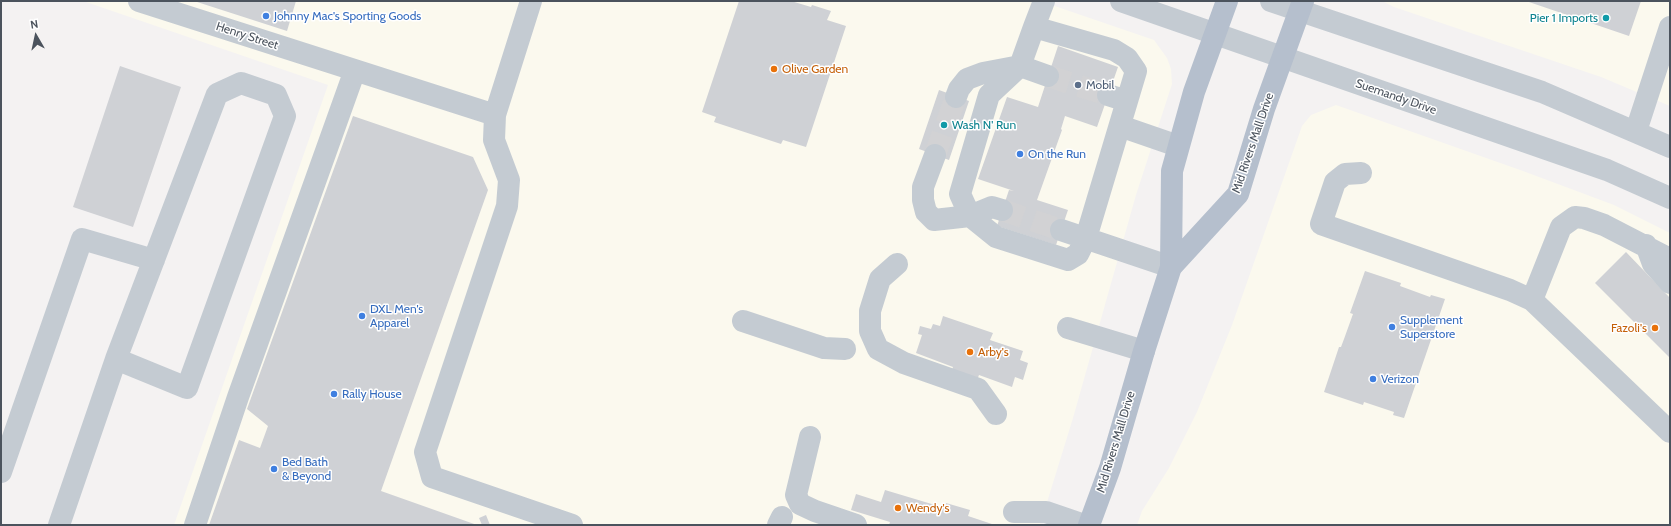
<!DOCTYPE html>
<style>
body{margin:0}
#map{position:relative;width:1671px;height:526px;overflow:hidden;background:#f4f2f2;font-family:Cabin,sans-serif}
canvas{display:block}
.frame{position:absolute;inset:0;border:2px solid #4b535d;pointer-events:none}
.north{position:absolute;left:16px;top:16px;width:40px;height:40px;-webkit-text-stroke:3px #fff;paint-order:stroke;rotate:351deg;font-size:11px;font-weight:700;line-height:16px;text-align:center;color:#4b535d}
.north::after{content:'';display:block;margin:auto;width:14px;height:18px;background:#4b535d;clip-path:polygon(50% 0,100% 100%,50% 72%,0 100%)}
</style>
<div id="map">
<canvas width="1671" height="526"></canvas>
<div class="frame"></div>
<div class="north">N</div>
</div>
<script>
const ctx = document.querySelector('canvas').getContext('2d');
ctx.lineJoin = 'round';
function fillPath(path, color) {
  ctx.fillStyle = color;
  ctx.fill(path, 'evenodd');
}
function poly(rows) {
  const path = new Path2D();
  for (const r of rows) {
    path.moveTo(r[0], r[1]);
    for (let i = 2; i < r.length; i += 2) path.lineTo(r[i], r[i + 1]);
  }
  return path;
}
function trace(path, color, width, dash) {
  ctx.strokeStyle = color;
  ctx.lineWidth = width;
  ctx.lineCap = dash ? 'butt' : 'round';
  ctx.setLineDash(dash || []);
  ctx.stroke(path);
}
function label(font, color, halo, rows, align = 'center') {
  ctx.font = font + ' Cabin,sans-serif';
  ctx.lineWidth = 3;
  ctx.setLineDash([]);
  ctx.textBaseline = 'middle';
  ctx.strokeStyle = halo;
  ctx.fillStyle = color;
  for (const [text, x, y, turn = 0] of rows) {
    ctx.save();
    ctx.translate(x, y);
    ctx.rotate((+turn || 0) * Math.PI / 180);
    ctx.textAlign = isNaN(turn) ? turn : align;
    if (halo) ctx.strokeText(text, 0, 0);
    ctx.fillText(text, 0, 0);
    ctx.restore();
  }
}
fillPath(poly([
 [83,1,1040,1,1154,40,1167,58,1171,69,1172,84,1136,195,1073,418,1040,525,174,525,328,85],
 [1382,1,1670,1,1670,106,1601,77,1394,7],
 [1336,105,1523,171,1614,205,1670,233,1670,525,1137,525,1142,511,1169,468,1197,412,1232,325,1302,126,1311,115]
]), '#fbf9ee');
fillPath(poly([
 [194,1,296,1,287,31],
 [739,1,791,1,811,7,812,5,831,11,827,20,846,26,806,147,783,140,781,144,714,122,716,117,702,112],
 [1526,1,1641,1,1629,36],
 [1058,46,1118,67,1097,127,1065,116,1061,129,1062,130,1037,200,1068,210,1056,245,997,226,1009,190,1014,191,978,179,1007,97,1038,107],
 [120,66,181,87,133,227,73,207],
 [939,90,969,101,949,160,919,149],
 [353,116,473,157,488,190,381,491,477,525,209,525,239,440,260,448,268,426,247,409],
 [1626,252,1670,298,1670,358,1595,283],
 [1365,271,1401,283,1400,286,1430,297,1431,295,1445,299,1404,418,1393,415,1394,412,1364,402,1363,405,1324,392,1339,347,1341,347,1344,339,1353,314,1350,313],
 [943,316,993,333,990,340,1023,351,1020,360,1028,363,1023,380,1015,377,1012,387,979,375,976,383,951,373,953,367,916,353,922,335,918,334,920,326,931,329,933,324,940,326],
 [885,490,945,508,946,503,970,510,968,516,995,525,889,525,890,522,851,510,856,494,881,502],
 [486,515,490,525,482,525,479,518]
]), '#cfd1d5');
trace(poly([
 [1048,76,1108,95],
 [935,155,956,97],
 [1002,210,1061,230]
]), '#d2d2d4', 22, [22, 11]);
trace(poly([
 [139,1,495,115],
 [531,1,495,115,494,140,509,180,507,206,425,452,432,477,572,525],
 [1121,1,1607,170,1670,198],
 [1271,1,1542,92,1670,147],
 [1034,27,1114,50,1127,58,1136,71,1086,238,1078,254,1068,260,996,237,970,216,960,194,989,95,1020,66,1034,27,1044,1],
 [1108,95,1127,101],
 [956,97,959,89,967,79,983,73,1020,66,1048,76],
 [1120,126,1178,146],
 [1636,131,1670,27],
 [935,155,923,187,923,200,926,212,934,220,970,216,992,207,1002,210],
 [1361,173,1345,174,1335,182,1321,224,1510,290,1532,300,1670,432],
 [1061,230,1171,267],
 [1646,245,1653,264,1670,283],
 [897,264,880,279,870,311,870,331,878,349,904,363,978,389,996,414],
 [1532,300,1561,227,1575,217,1584,218,1604,225,1670,259],
 [743,321,824,348,845,349],
 [1068,328,1144,351],
 [810,437,796,495,800,504,815,511,856,525],
 [1,472,82,239,154,260],
 [1014,512,1046,512,1084,525],
 [59,525,116,359,217,94,241,83,276,95,285,116,187,388,116,359],
 [195,525,238,397,355,70],
 [778,525,782,517]
]), '#c4cbd2', 22);
trace(poly([
 [1171,267,1238,194,1264,109,1303,1],
 [1089,525,1110,468,1144,351,1171,267,1172,171,1194,92,1227,1]
]), '#b5bfcd', 22);
for (const [x, y, r, color] of [
 [266,16,4,"#3f7fe0"],
 [1606,18,4,"#0f9aa8"],
 [774,69,4,"#e8710a"],
 [1078,85,4,"#5c6f8a"],
 [944,125,4,"#0f9aa8"],
 [1020,154,4,"#3f7fe0"],
 [362,316,4,"#3f7fe0"],
 [1392,327,4,"#3f7fe0"],
 [1655,328,4,"#e8710a"],
 [970,352,4,"#e8710a"],
 [1373,379,4,"#3f7fe0"],
 [334,394,4,"#3f7fe0"],
 [274,469,4,"#3f7fe0"],
 [898,508,4,"#e8710a"]
]) {
  const dot = new Path2D();
  dot.arc(x, y, r, 0, 2 * Math.PI);
  ctx.fillStyle = color;
  ctx.fill(dot);
  trace(dot, '#fff', 1.5);
}
label('12px', '#366cbe', '#fff', [
 ["Johnny Mac's Sporting Goods",274,16],
 ["On the Run",1028,154],
 ["DXL Men's",370,309],
 ["Apparel",370,323],
 ["Supplement",1400,320],
 ["Superstore",1400,334],
 ["Verizon",1381,379],
 ["Rally House",342,394],
 ["Bed Bath",282,462],
 ["& Beyond",282,476]
], 'left');
label('12px', '#0d838f', '#fff', [
 ["Pier 1 Imports",1598,18],
 ["Wash N' Run",952,125,"left"]
], 'right');
label('12px', '#4b535d', '#fff', [
 ["Henry Street",247,36,18],
 ["Suemandy Drive",1396,97,19],
 ["Mid Rivers Mall Drive",1253,143,-71],
 ["Mid Rivers Mall Drive",1116,442,-73]
]);
label('12px', '#c56008', '#fff', [
 ["Olive Garden",782,69],
 ["Fazoli's",1647,328,"right"],
 ["Arby's",978,352],
 ["Wendy's",906,508]
], 'left');
label('12px', '#4e5e75', '#fff', [
 ["Mobil",1086,85]
], 'left');
</script>
